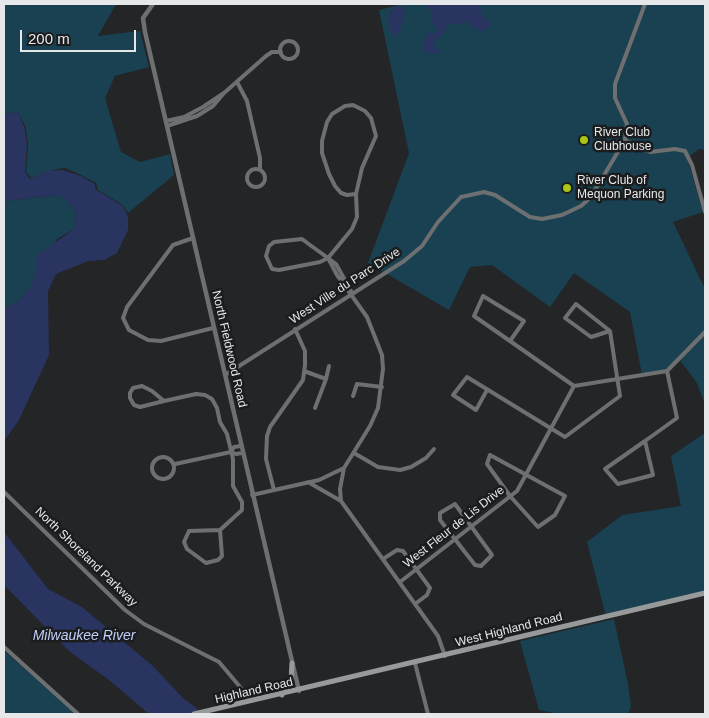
<!DOCTYPE html>
<style>
body{margin:0}
#map{position:relative;width:709px;height:718px;overflow:hidden;background:#232527;font-family:Helvetica,sans-serif}
canvas{display:block}
.frame{position:absolute;inset:0;border:5px solid #e6e7e8;pointer-events:none}
.scale{position:absolute;left:20px;top:30px;width:116px;height:22px;box-sizing:border-box;border:2px solid #e6e7e8;border-top:0;padding-left:6px;font-size:15px;line-height:18px;white-space:nowrap;color:#e6e7e8;-webkit-text-stroke:4px #1a1c1d;paint-order:stroke}
</style>
<div id="map">
<canvas width="709" height="718"></canvas>
<div class="frame"></div>
<div class="scale">200 m</div>
</div>
<script>
const ctx = document.querySelector('canvas').getContext('2d');
ctx.lineJoin = 'round';
function fillPath(path, color) {
  ctx.fillStyle = color;
  ctx.fill(path, 'evenodd');
}
function poly(rows) {
  const path = new Path2D();
  for (const r of rows) {
    if (r.length === 3) {
      path.moveTo(r[0] + r[2], r[1]);
      path.arc(r[0], r[1], r[2], 0, 2 * Math.PI);
      continue;
    }
    path.moveTo(r[0], r[1]);
    for (let i = 2; i < r.length; i += 2) path.lineTo(r[i], r[i + 1]);
  }
  return path;
}
function trace(path, color, width, dash) {
  ctx.strokeStyle = color;
  ctx.lineWidth = width;
  ctx.lineCap = dash ? 'butt' : 'round';
  ctx.setLineDash(dash || []);
  ctx.stroke(path);
}
function label(font, color, halo, rows, align = 'center') {
  ctx.font = font + ' Helvetica,sans-serif';
  ctx.lineWidth = 5;
  ctx.setLineDash([]);
  ctx.textBaseline = 'middle';
  ctx.strokeStyle = halo;
  ctx.fillStyle = color;
  for (const [text, x, y, turn = 0] of rows) {
    ctx.save();
    ctx.translate(x, y);
    ctx.rotate((+turn || 0) * Math.PI / 180);
    ctx.textAlign = isNaN(turn) ? turn : align;
    if (halo) ctx.strokeText(text, 0, 0);
    ctx.fillText(text, 0, 0);
    ctx.restore();
  }
}
fillPath(poly([
 [4,4,116,4,98,36,140,31,149,67,115,76,105,98,121,152,140,162,170,154,174,175,128,213,123,205,98,190,96,183,79,174,65,168,57,169,31,178,26,172,28,145,26,128,18,112,4,114],
 [403,4,705,4,705,150,699,149,687,158,703,212,673,222,705,289,705,405,697,383,679,359,667,371,642,375,630,312,574,273,550,307,492,265,470,267,449,310,368,263,409,153,379,10],
 [59,195,69,202,77,214,74,229,57,239,29,289,18,302,4,308,4,201],
 [705,433,705,593,606,617,587,542,622,515,681,506,671,456],
 [614,619,628,684,631,707,628,714,559,714,539,710,520,641],
 [4,651,71,708,77,714,4,714]
]), '#194151');
fillPath(poly([
 [426,4,479,4,483,17,491,24,490,27,482,31,473,28,469,22,448,25,441,37,435,40,434,47,439,50,440,53,424,53,423,46,427,34,431,32,434,34,438,29,432,22,431,12],
 [400,5,405,9,404,16,400,31,395,37,389,26,388,18,392,9],
 [18,112,25,129,27,146,25,172,30,179,48,171,63,170,81,176,95,184,95,189,123,206,128,217,128,230,117,253,104,260,88,261,56,274,48,291,49,355,19,420,4,441,4,308,18,302,29,289,36,274,36,256,74,229,77,214,69,202,58,195,4,201,4,114],
 [4,532,48,589,82,607,153,666,183,698,204,714,149,714,109,680,70,652,4,585]
]), '#293460');
trace(poly([
 [289,50,9],
 [237,82,247,101,260,158,260,170],
 [353,105,365,111,371,118,376,136,362,168,356,194,347,195,341,193,335,186,329,174,322,153,322,141,327,122,332,114,345,106,353,105],
 [166,121,184,117,203,107,224,93,266,56,272,52,281,52],
 [167,126,197,116,213,106,224,93],
 [625,140,650,152,675,149,685,151,692,165,705,212],
 [256,178,9],
 [193,238,173,245,127,307,123,318,129,330,148,340,161,341,213,328],
 [328,258,337,275,367,317,382,355,383,369,378,408,370,426,344,468,340,489,341,501],
 [351,291,336,264,328,258,310,245,302,239,274,242,269,246,266,256,272,269,279,270,320,262,328,258,352,229,357,217,356,194],
 [483,296,524,321,510,341,474,316,483,296],
 [576,304,610,331,591,337,565,318,576,304],
 [510,341,574,386],
 [304,371,326,379,329,366],
 [667,371,705,332],
 [225,375,404,261,422,246,438,222,461,197,484,192,495,195,530,217,542,219,562,215,581,206,591,197,625,140,627,124,615,98,615,84,645,4],
 [142,386,152,391,164,401,140,407,134,405,130,398,130,393,133,388,142,386],
 [487,390,476,410,453,395,467,377,565,437,620,396,610,331],
 [353,396,357,384,382,387],
 [164,401,196,394,205,395,212,399,217,408,220,422,227,434,233,459,233,486,242,502,242,510,220,530,189,531,184,542,187,549,206,563,218,560,222,556,220,530],
 [315,408,326,379],
 [645,441,653,475,618,484,605,469,645,441],
 [645,441,677,418,667,371],
 [231,452,236,454,242,453],
 [354,453,378,467,400,470,411,467,426,458,434,449],
 [490,455,565,496,555,515,538,527,510,496,487,464,490,455],
 [163,468,11],
 [175,464,231,452,234,447,241,446],
 [308,482,341,501,438,636,445,656],
 [274,490,266,459,267,436,270,427,303,380,305,365,305,351,295,329],
 [4,492,125,610,144,624,219,662,252,701],
 [252,495,319,480,344,468],
 [455,504,492,555,481,566,475,565,440,520,440,513,455,504],
 [383,559,397,550,403,551,430,588,427,595,415,604],
 [400,582,517,491,574,386,667,371],
 [4,647,78,714],
 [415,663,428,714]
]), '#6e6f70', 4);
trace(poly([
 [153,4,143,18,145,32,299,691]
]), '#6e6f70', 4.5);
trace(poly([
 [282,695,291,681,292,663],
 [194,714,705,593]
]), '#97999a', 5);
for (const [x, y, r, color] of [
 [584,140,5,"#abc616"],
 [567,188,5,"#abc616"]
]) {
  const dot = new Path2D();
  dot.arc(x, y, r, 0, 2 * Math.PI);
  ctx.fillStyle = color;
  ctx.fill(dot);
  trace(dot, '#1a1c1d', 2);
}
label('12px', '#e6e7e8', '#1a1c1d', [
 ["River Club",594,133],
 ["Clubhouse",594,147],
 ["River Club of",577,181],
 ["Mequon Parking",577,195]
], 'left');
label('12px', '#e6e7e8', '#1a1c1d', [
 ["West Ville du Parc Drive",345,286,-33],
 ["North Fieldwood Road",229,349,77],
 ["West Fleur de Lis Drive",454,527,-38],
 ["North Shoreland Parkway",86,557,44],
 ["West Highland Road",509,630,-14],
 ["Highland Road",254,691,-13]
]);
label('italic 14px', '#c0cffc', '#1a1c1d', [
 ["Milwaukee River",84,636]
]);
</script>
